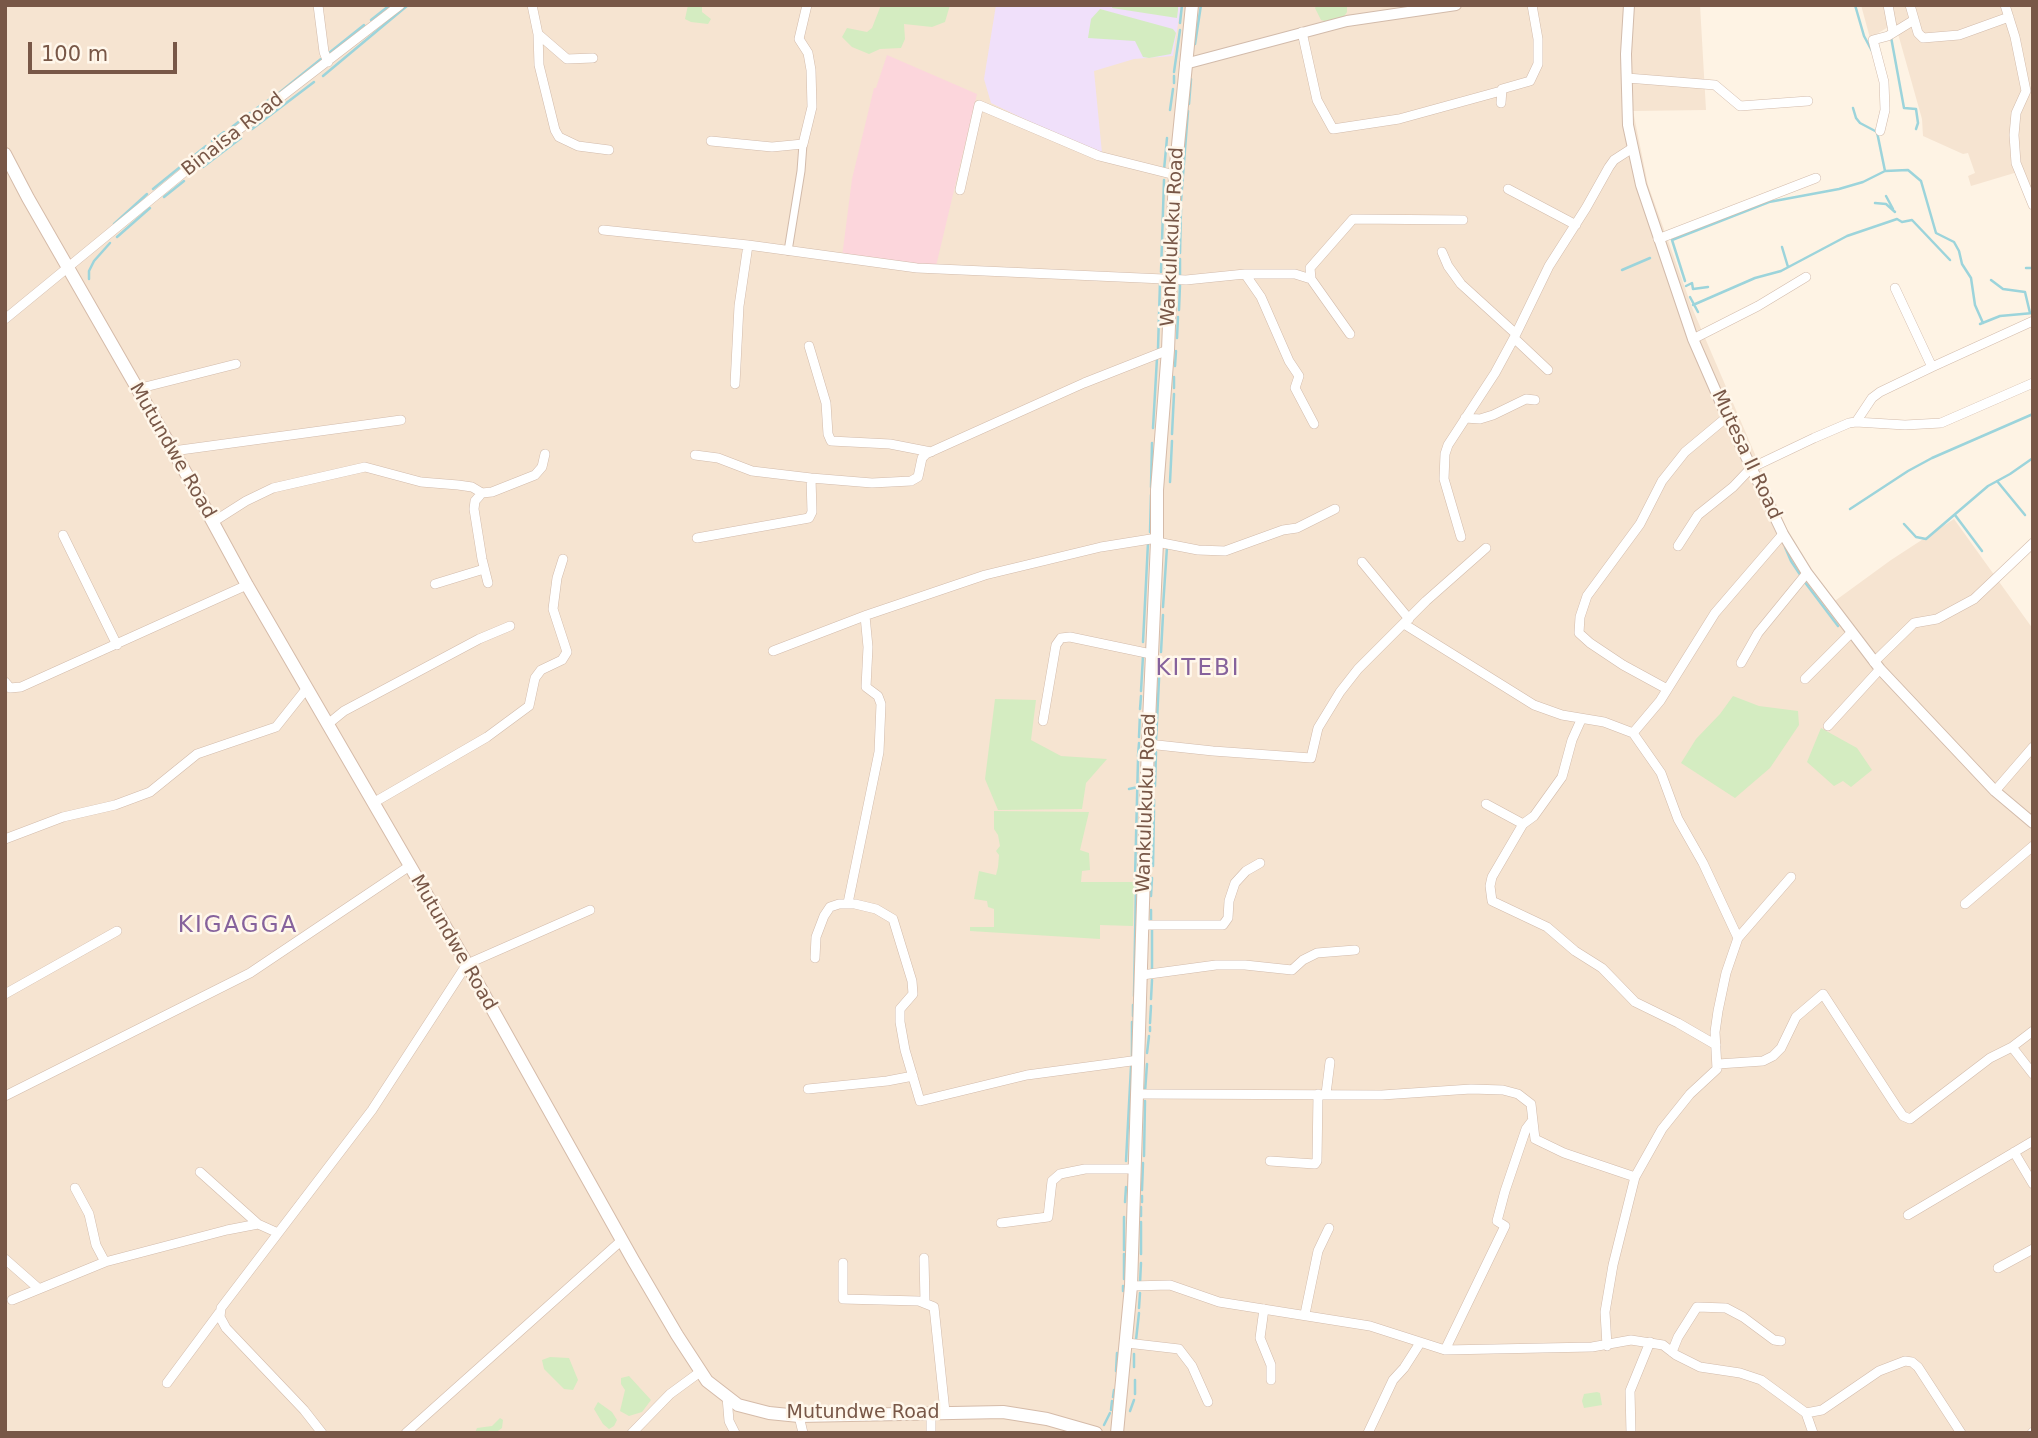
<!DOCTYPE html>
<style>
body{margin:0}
#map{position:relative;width:2038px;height:1438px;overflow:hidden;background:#fef3e4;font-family:"DejaVu Sans",sans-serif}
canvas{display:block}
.frame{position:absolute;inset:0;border:7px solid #785747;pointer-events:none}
.scale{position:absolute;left:28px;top:42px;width:149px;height:32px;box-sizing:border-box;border:4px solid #785747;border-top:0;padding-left:9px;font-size:21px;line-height:24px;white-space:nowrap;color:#785747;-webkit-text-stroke:5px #fff7eb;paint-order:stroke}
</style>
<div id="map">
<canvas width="2038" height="1438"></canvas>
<div class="frame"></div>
<div class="scale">100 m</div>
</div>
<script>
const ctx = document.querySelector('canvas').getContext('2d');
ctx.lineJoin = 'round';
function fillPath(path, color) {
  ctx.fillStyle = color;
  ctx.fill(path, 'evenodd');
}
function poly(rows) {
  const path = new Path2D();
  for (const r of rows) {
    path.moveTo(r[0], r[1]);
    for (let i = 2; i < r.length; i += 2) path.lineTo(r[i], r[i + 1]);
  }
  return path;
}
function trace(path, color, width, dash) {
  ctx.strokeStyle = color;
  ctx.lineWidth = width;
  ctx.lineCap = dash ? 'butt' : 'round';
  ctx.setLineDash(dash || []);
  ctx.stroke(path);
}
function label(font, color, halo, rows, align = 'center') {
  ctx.font = font + ' "DejaVu Sans",sans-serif';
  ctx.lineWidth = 5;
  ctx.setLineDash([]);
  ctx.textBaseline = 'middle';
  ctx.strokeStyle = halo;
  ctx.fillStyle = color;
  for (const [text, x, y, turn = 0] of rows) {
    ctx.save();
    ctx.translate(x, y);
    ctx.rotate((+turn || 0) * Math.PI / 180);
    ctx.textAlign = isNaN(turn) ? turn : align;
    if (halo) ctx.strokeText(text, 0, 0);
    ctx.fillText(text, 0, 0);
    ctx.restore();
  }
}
fillPath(poly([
 [5,5,1700,5,1706,110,1633,111,1648,185,1693,310,1791,538,1832,603,1891,560,1954,519,2033,629,2033,1433,5,1433],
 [1861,5,2033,5,2033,199,2021,171,1971,186,1968,176,1975,173,1968,153,1963,154,1923,136,1922,119,1895,23,1870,38]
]), '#f6e4d1');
fillPath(poly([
 [996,5,1181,5,1173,56,1134,59,1094,71,1102,153,1068,140,991,103,984,79]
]), '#f0e0fa');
fillPath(poly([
 [887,55,977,94,936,266,842,257,852,179,874,88,876,88]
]), '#fcd6dc');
fillPath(poly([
 [688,5,702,5,702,12,711,19,708,24,691,22,685,19],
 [881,5,950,5,945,22,932,27,904,24,905,39,901,48,880,49,869,54,852,47,842,37,847,28,867,32,872,28],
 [1113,5,1178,5,1178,10,1177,18,1112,8],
 [1317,5,1347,5,1347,12,1343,18,1328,22,1321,20,1315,8],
 [1100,9,1173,29,1176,33,1171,54,1149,58,1143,57,1135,41,1088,38,1091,19],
 [1733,696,1759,706,1798,711,1799,725,1770,768,1735,798,1681,763,1696,739,1720,714],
 [995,699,1036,700,1031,740,1061,756,1107,759,1086,783,1082,809,998,810,985,779],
 [1821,728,1857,748,1872,770,1851,787,1843,781,1834,786,1807,762],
 [994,811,1089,812,1080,850,1089,853,1090,870,1082,871,1081,882,1134,882,1133,926,1100,925,1100,939,970,931,970,927,994,927,994,909,988,907,987,901,974,899,979,871,996,875,998,867,999,855,996,851,1000,846,998,835,994,829],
 [550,1357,569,1358,578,1380,573,1390,564,1389,544,1369,542,1360],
 [629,1376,651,1400,642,1412,629,1416,620,1411,625,1390,621,1384,621,1378],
 [1597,1392,1600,1393,1602,1405,1584,1408,1582,1401,1584,1394],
 [598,1402,612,1412,617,1420,614,1426,609,1429,603,1424,594,1409],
 [500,1418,503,1420,502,1428,495,1433,475,1433,477,1428,492,1426]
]), '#d4ecc1');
trace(poly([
 [1855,5,1864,36,1872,51],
 [371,20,390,5],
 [1180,23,1182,5],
 [1891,37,1904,108,1916,109,1918,123,1916,129],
 [1195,44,1201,5],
 [329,53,364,25],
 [1174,72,1180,30],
 [323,76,408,5],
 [1174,76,1174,83],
 [279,93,321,59],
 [1189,104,1191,79],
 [257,108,273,97],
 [1853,108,1856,118,1860,123,1877,132,1885,171],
 [1170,110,1173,89],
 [232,127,250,113],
 [252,129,314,82],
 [212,141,224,132],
 [203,167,241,138],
 [1164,170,1167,138],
 [153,189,206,146],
 [1886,196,1893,209],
 [164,197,184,181],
 [1181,201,1188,111],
 [1875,203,1886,204,1895,212],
 [114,224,147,194],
 [117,237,150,208],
 [1782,247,1788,267],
 [1180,253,1181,208],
 [1180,259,1180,276],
 [2026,268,2033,268],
 [1622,270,1650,258],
 [1161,272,1164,180],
 [89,279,89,271,94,261,110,243],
 [1991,280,2003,289,2025,292,2030,313],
 [1685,281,1672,240,1769,202,1839,189,1863,182,1885,171,1908,170,1921,181,1936,233,1954,242,1959,251,1962,264,1971,278,1975,305,1983,323],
 [1686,286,1692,283,1693,289,1708,287],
 [1690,297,1698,312],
 [1693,305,1755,278,1781,271,1847,236,1897,219,1902,222,1912,220,1950,260],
 [1179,310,1180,285],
 [1980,324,2000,316,2033,313],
 [1177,338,1178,317],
 [1158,349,1160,282],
 [1175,366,1176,351],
 [1174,388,1174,377],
 [1153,428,1157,358],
 [1172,434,1174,394],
 [1997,481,2025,515],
 [1170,482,1172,441],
 [1151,487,1152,443],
 [1850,509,1908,471,1932,458,2033,414],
 [1955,515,1982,551],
 [1904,524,1916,537,1926,539,1988,486,2010,474,2033,458],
 [1150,532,1151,495],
 [1785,547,1791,561,1801,576],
 [1804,581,1838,626],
 [1163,607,1167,547],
 [1143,642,1148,543],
 [1161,652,1163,615],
 [1141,691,1143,656],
 [1140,709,1141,696],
 [1139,737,1140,714],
 [1156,741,1160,659],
 [1138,756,1139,743],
 [1155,786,1156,752],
 [1129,789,1138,787],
 [1154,806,1154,800],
 [1153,866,1154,810],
 [1135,878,1138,760],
 [1151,896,1152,878],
 [1151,910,1151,920],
 [1152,971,1152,929],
 [1134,996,1136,883],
 [1151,999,1152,980],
 [1133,1005,1133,1016],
 [1150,1023,1151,1006],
 [1150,1031,1150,1027],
 [1147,1053,1149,1036],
 [1132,1058,1132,1022],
 [1145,1092,1147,1064],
 [1144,1156,1145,1101],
 [1126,1161,1131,1067],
 [1142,1190,1143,1163],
 [1142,1196,1142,1202],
 [1125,1202,1126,1187],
 [1141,1216,1141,1207],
 [1124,1217,1124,1250],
 [1141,1254,1141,1222],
 [1124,1279,1124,1254],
 [1140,1283,1141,1263],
 [1123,1291,1123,1286],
 [1139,1308,1140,1293],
 [1136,1340,1139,1313],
 [1134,1367,1134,1354],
 [1116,1371,1117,1353],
 [1135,1394,1135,1380],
 [1113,1397,1114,1390],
 [1111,1410,1112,1401],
 [1130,1411,1134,1400],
 [1104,1425,1110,1413]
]), '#9cd4db', 2.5);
const pedestrian = poly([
 [788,251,801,171,803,144]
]);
const minor = poly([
 [318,5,324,52,328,62],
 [532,5,538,34,539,65,555,130,559,137,578,146,609,150],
 [1888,5,1893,32],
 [1910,5,1918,33,1923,38,1959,35,2009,17],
 [2005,5,2015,37,2026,91,2016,113,2014,135,2016,163,2033,205],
 [1302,32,1317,100,1333,129,1399,119,1501,91],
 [538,34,567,59,593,58],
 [1627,78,1715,85,1740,106,1808,101],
 [1501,103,1502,89,1530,81,1538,64,1538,39,1532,5],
 [1880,131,1885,110,1884,82,1873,40,1888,36,1914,20],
 [711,141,772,147,803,144,812,107,811,70,808,53,799,39,807,5],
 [1508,189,1576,225],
 [960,190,979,105,1099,156,1175,175],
 [603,230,748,245,917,268,1186,280,1245,274,1261,297,1289,361,1299,376,1295,388,1314,424],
 [1658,239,1816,178],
 [1442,252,1448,266,1461,284,1516,334],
 [1245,274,1295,274,1311,279,1350,334],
 [1311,279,1310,268,1353,219,1463,220],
 [1895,288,1932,367,2033,321],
 [5,319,194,164,400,5],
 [1693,339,1758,306,1806,277],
 [809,346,826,403,828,434,831,441,890,444,931,452],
 [1548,370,1514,338,1549,266,1586,208,1609,167,1614,160,1631,149],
 [735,384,739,306,748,245],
 [137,389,236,364],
 [1465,418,1480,419,1493,415,1526,399,1535,400],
 [1856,422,1872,398,1880,392,1932,367],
 [173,451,401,420],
 [695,455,718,458,752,471,811,478,872,483,911,481,918,477,922,458,926,454,1084,383,1168,350],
 [482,493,475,501,474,509,482,559,488,583],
 [213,522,246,501,273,488,365,467,421,482,458,485,472,487,482,493,492,492,535,475,542,467,545,454],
 [63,535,117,645],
 [1461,537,1444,479,1445,454,1448,445,1495,373,1514,338],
 [697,538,809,518,812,512,811,478],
 [1157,542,1198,550,1225,551,1283,530,1297,528,1335,509],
 [1678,546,1698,515,1733,487,1751,468,1814,438,1849,423,1856,422,1905,425,1941,423,2033,383],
 [1362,562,1409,619],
 [435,584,484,569],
 [1404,624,1534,705,1562,715,1604,722,1633,733,1661,773,1678,819,1703,863,1738,938,1791,877],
 [773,651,867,615,985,575,1101,547,1157,538],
 [1874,662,1914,623,1937,619,1974,599,2033,543],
 [1741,663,1758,633,1807,573],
 [1805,679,1851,633],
 [5,682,10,688,21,687,247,585],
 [1667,689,1623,665,1590,643,1579,633,1580,617,1587,596,1640,524,1662,481,1685,452,1727,417],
 [1581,720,1572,740,1562,777,1534,816,1523,824,1492,877,1490,886,1492,901,1547,927,1575,951,1602,968,1635,1002,1678,1023,1716,1045],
 [1043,721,1056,645,1061,638,1070,637,1151,654],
 [328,724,344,711,479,639,510,626],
 [1828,726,1880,669],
 [1633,733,1660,701,1715,613,1783,534],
 [1148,744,1213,751,1311,758,1318,728,1340,692,1358,669,1426,601,1486,548],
 [1995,791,2033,747],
 [373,803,487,737,529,706,535,678,541,670,562,660,567,652,553,609,557,578,563,559],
 [1486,804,1523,824],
 [5,839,63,817,115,805,150,792,197,754,276,727,307,688],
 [848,903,879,752,881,704,878,696,866,687,868,647,865,616],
 [1965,904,2033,846],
 [1143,925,1223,925,1228,918,1229,901,1235,883,1246,871,1260,863],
 [815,958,816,937,824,916,830,907,839,904,855,904,876,909,893,919,912,981,913,994,900,1009,900,1022,905,1050,920,1101,1027,1075,1139,1060],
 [1142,975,1216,965,1245,965,1292,970,1303,960,1317,953,1355,950],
 [5,994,117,931],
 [2012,1047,2033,1074],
 [1718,1064,1763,1061,1773,1056,1781,1048,1796,1017,1823,994,1896,1106,1903,1116,1910,1119,1990,1058,2012,1047,2033,1031],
 [808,1089,887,1081,913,1076],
 [1137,1094,1382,1095,1471,1089,1503,1090,1518,1094,1531,1104,1535,1139,1564,1153,1635,1177,1662,1129,1690,1094,1717,1069,1715,1032,1718,1011,1726,973,1738,938],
 [1326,1094,1330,1062],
 [5,1096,250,973,408,867],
 [2014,1152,2033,1184],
 [1270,1161,1315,1164,1317,1161,1318,1094],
 [200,1172,258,1224,278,1233],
 [75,1188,89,1214,96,1245,105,1262],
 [1908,1215,2033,1141],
 [1001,1223,1048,1217,1052,1181,1060,1174,1085,1169,1135,1169],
 [924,1258,925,1302],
 [5,1259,38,1288],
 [843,1263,843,1299,919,1301,934,1307,945,1412],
 [1998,1268,2033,1249],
 [1131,1286,1170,1285,1219,1302,1370,1326,1445,1350,1592,1347,1631,1340,1663,1345,1676,1355,1700,1367,1740,1373,1761,1380,1806,1413,1813,1433],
 [12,1300,105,1262,227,1230,258,1224],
 [1264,1309,1260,1338,1271,1365,1271,1380],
 [1305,1314,1318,1251,1329,1228],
 [1127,1343,1179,1349,1192,1366,1208,1402],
 [1607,1346,1605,1312,1613,1265,1635,1177],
 [1445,1350,1505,1226,1497,1221,1505,1191,1526,1129,1532,1121],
 [1672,1352,1678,1337,1697,1307,1726,1308,1743,1317,1774,1340,1781,1341],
 [167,1383,219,1313],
 [727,1397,729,1421,735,1433],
 [1806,1413,1822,1410,1879,1371,1905,1361,1912,1362,1918,1367,1961,1433],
 [799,1416,803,1433],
 [322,1433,304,1410,226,1328,220,1317,221,1308,372,1110,467,964,590,910],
 [406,1433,622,1240],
 [632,1433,670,1394,700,1372],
 [931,1433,931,1413],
 [1368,1433,1393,1380,1404,1368,1420,1343],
 [1631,1433,1630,1391,1650,1342],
 [2032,1433,2033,1432]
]);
const tertiary = poly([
 [1629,5,1626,54,1628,125,1641,185,1693,339,1727,417,1783,534,1807,573,1880,669,1995,791,2033,823],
 [1185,64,1347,21,1456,5]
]);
const secondary = poly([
 [5,154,28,198,191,482,247,585,467,964,633,1260,677,1335,707,1381,738,1405,769,1413,799,1416,1003,1412,1047,1419,1096,1433],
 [1117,1433,1131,1286,1148,744,1157,542,1157,490,1168,350,1175,175,1192,5]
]);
trace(pedestrian, '#d2bbab', 9);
trace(minor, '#d2bbab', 10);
trace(tertiary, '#d2bbab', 12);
trace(secondary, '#d5bba9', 14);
trace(pedestrian, '#fff', 7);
trace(minor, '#fff', 9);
trace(tertiary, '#fff', 10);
trace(secondary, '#fff', 12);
label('19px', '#785747', '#fff7eb', [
 ["Binaisa Road",233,135,-38],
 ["Wankulukuku Road",1173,237,-87],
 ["Mutundwe Road",172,451,60],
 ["Mutesa II Road",1746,455,65],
 ["Wankulukuku Road",1147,803,-88],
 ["Mutundwe Road",453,943,60],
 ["Mutundwe Road",863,1413]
]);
ctx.letterSpacing = '2px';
label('23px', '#86629c', '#fff7eb', [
 ["KITEBI",1198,669],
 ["KIGAGGA",238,926]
]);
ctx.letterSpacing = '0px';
</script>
